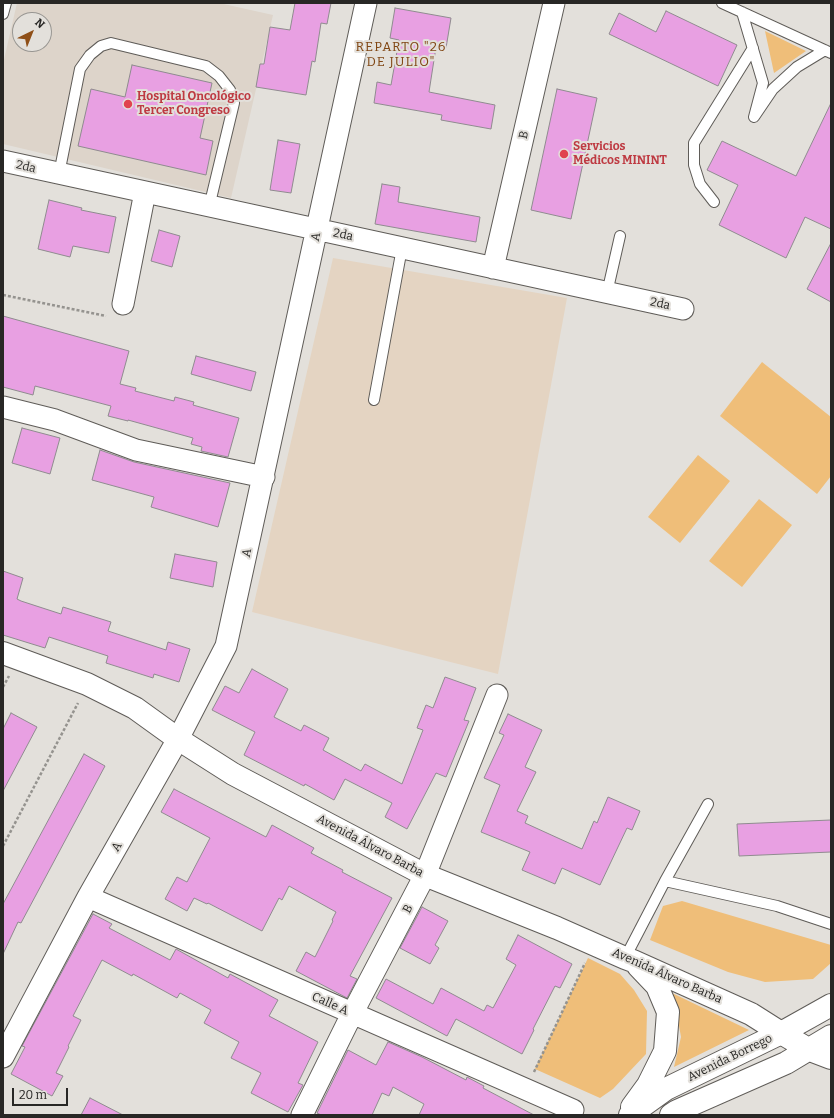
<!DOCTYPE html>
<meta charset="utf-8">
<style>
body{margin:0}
#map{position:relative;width:834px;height:1118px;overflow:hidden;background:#e3e0db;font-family:Bitter,serif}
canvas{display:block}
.frame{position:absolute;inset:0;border:4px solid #282725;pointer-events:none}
.north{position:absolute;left:12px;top:12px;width:40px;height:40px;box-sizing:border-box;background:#e3e0db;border:1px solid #989692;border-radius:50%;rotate:43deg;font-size:11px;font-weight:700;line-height:16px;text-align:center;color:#282725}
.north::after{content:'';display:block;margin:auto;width:14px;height:18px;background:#8f4f17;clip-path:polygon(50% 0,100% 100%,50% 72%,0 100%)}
.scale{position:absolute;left:12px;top:1088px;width:56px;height:18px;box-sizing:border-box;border:2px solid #282725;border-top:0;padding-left:5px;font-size:12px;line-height:14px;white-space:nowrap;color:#282725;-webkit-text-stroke:3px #e3e0db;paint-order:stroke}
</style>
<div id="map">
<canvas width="834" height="1118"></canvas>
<div class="frame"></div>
<div class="north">N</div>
<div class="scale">20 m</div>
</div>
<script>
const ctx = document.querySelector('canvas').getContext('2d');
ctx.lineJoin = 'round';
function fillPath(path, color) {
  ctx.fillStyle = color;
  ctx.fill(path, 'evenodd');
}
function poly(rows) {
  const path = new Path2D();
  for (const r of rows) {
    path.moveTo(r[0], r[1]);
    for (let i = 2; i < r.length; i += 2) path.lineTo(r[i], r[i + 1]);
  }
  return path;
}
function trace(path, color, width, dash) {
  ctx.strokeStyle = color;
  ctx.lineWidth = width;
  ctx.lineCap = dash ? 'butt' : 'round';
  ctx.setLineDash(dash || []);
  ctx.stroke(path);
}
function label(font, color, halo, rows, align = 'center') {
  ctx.font = font + ' Bitter,serif';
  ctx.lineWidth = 4;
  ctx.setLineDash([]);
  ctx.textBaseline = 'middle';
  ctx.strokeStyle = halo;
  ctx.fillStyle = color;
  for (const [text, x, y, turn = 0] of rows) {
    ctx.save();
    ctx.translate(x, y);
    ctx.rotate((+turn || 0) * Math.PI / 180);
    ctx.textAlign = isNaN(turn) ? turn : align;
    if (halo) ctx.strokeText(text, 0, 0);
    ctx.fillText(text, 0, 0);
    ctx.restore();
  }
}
fillPath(poly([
 [333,258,567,298,498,674,252,612]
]), '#e4d4c2');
fillPath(poly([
 [17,3,219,3,273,15,231,198,3,144,3,64],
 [20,20,44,20,44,44,20,44]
]), '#ddd4ca');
fillPath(poly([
 [765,31,806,51,774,73],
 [762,362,831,417,831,476,817,494,720,416],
 [698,455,730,481,680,543,648,517],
 [759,499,792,525,742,587,709,561],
 [682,901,831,945,831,963,813,979,765,982,728,972,650,940,663,906],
 [588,958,620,974,634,990,647,1011,646,1054,613,1089,600,1098,535,1069],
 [672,993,749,1030,674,1067,681,1037,676,1009]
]), '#efbe79');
const building = poly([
 [295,3,331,3,327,24,321,23,315,62,312,61,306,95,256,87,260,64,264,64,270,27,290,30,295,3],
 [395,8,451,18,446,48,436,47,429,92,495,105,491,129,441,120,442,115,374,103,377,82,391,85,399,40,390,38,395,8],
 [666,11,737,45,718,86,609,34,619,13,656,32,666,11],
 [132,65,212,83,200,138,213,141,206,175,78,146,91,89,125,97,132,65],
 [557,89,597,98,571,219,531,210,557,89],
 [831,103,831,229,805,217,786,258,719,225,738,185,707,170,722,141,796,176,831,103],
 [278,140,300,144,291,193,270,190,278,140],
 [382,184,400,187,398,202,480,217,476,242,375,224,382,184],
 [49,200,82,208,81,210,116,217,109,253,73,246,70,257,38,249,49,200],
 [159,230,180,236,172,267,151,261,159,230],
 [831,243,831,302,807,289,831,243],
 [3,316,129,351,120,384,136,388,135,391,174,401,175,397,194,402,193,405,239,418,228,457,201,451,202,447,191,444,193,438,128,420,128,421,108,416,111,406,35,386,33,395,3,387,3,316],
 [196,356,256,372,251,391,191,374,196,356],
 [22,428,60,438,50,474,12,463,22,428],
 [100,450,134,462,230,483,218,527,151,507,154,497,92,480,100,450],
 [175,554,217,562,213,587,170,578,175,554],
 [3,571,23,578,17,599,21,601,61,614,63,607,111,622,108,631,166,650,168,642,190,649,179,682,154,674,153,678,106,663,108,656,49,637,45,648,3,635,3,571],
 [252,669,288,689,274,717,301,731,304,725,329,738,323,750,361,771,365,764,402,784,423,730,417,728,426,705,433,708,445,677,476,688,464,720,469,721,446,777,436,773,407,829,385,817,392,803,345,779,334,800,305,784,304,786,244,755,255,732,212,710,225,686,239,693,252,669],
 [11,713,37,727,3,791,3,729,11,713],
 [508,714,542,730,525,767,536,772,517,811,528,816,525,823,582,849,594,821,597,823,608,797,640,811,632,830,627,828,600,885,562,868,555,884,522,870,530,852,481,832,500,785,484,778,504,735,499,733,508,714],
 [84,754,105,766,21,923,18,922,3,954,3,904,84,754],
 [174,789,266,837,272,825,314,848,311,853,343,870,342,872,392,898,350,976,357,979,347,998,296,971,306,952,315,957,333,921,332,920,336,912,289,886,282,900,279,898,262,931,208,903,207,904,194,898,187,911,165,899,177,877,187,882,210,838,161,812,174,789],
 [831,820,831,852,739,856,737,824,831,820],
 [422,907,448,921,435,945,439,948,430,964,400,948,422,907],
 [93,914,112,924,109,928,170,960,176,949,228,978,230,974,278,1000,269,1016,318,1042,298,1083,303,1085,288,1112,251,1093,261,1073,231,1058,239,1042,204,1023,211,1010,180,993,177,998,133,974,132,976,102,960,73,1016,81,1020,68,1046,69,1047,56,1073,63,1076,52,1096,11,1074,25,1047,22,1046,93,914],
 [518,935,572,964,560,988,555,986,533,1029,534,1030,522,1054,456,1019,447,1036,376,998,386,979,433,1004,441,988,484,1011,487,1005,493,1008,516,965,506,959,518,935],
 [388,1042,422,1057,466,1080,467,1077,484,1086,483,1088,534,1115,419,1115,424,1104,393,1087,389,1096,382,1093,372,1115,321,1115,317,1113,348,1050,376,1065,388,1042],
 [90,1098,123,1115,81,1115,90,1098]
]);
fillPath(building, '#e8a0e2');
trace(building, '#8f8b8f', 1);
const lane = poly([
 [722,3,831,53],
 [742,12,763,83,754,117,773,89,797,67,825,50],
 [3,14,6,3],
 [59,174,80,69,90,55,101,46,111,43,206,66,219,76,230,90,234,103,209,207],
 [714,202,700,184,694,165,694,143,753,48],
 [607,293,620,236],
 [374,400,402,248],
 [665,881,777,906,831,924],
 [625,958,665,881,708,804]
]);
const street = poly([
 [3,161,683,309],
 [493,268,554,3],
 [123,304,145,192],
 [3,407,55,420,136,450,264,477],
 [88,897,573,1110],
 [3,1057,88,897,178,739,226,646,366,3],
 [302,1115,352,1014,425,875,497,695]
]);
const secondary = poly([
 [3,653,87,684,135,708,178,739,233,774,425,875,557,928,625,958,633,961,751,1014,781,1033,810,1050,831,1058],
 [632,1107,648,1085,665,1051,668,1012,657,986,638,966],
 [630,1115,666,1089,781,1033,831,1005],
 [671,1115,677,1111,786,1063,831,1036]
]);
trace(lane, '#5f5c58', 12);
trace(street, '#5f5c58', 23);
trace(secondary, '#5f5c58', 24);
trace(poly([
 [3,295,106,316],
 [3,687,9,676],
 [3,846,78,703],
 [534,1072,585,963]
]), '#95938f', 2.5, [3, 2]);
trace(lane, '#fff', 10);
trace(street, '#fff', 21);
trace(secondary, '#fff', 22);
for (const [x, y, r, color] of [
 [128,104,5,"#e0444e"],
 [564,154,5,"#e0444e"]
]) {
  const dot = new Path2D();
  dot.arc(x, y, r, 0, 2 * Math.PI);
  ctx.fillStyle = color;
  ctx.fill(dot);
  trace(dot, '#e3e0db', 1.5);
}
label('bold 12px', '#be3a42', '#e3e0db', [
 ["Hospital Oncológico",137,97],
 ["Tercer Congreso",137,111],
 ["Servicios",573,147],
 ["Médicos MININT",573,161]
], 'left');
label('12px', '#282725', '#e3e0db', [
 ["B",524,135,-77],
 ["2da",26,167,13],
 ["2da",343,235,12],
 ["A",316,237,-78],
 ["2da",660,304,12],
 ["A",247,553,-78],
 ["Avenida Álvaro Barba",370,846,28],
 ["A",117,847,-60],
 ["B",408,909,-62],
 ["Avenida Álvaro Barba",667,976,24],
 ["Calle A",330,1004,24],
 ["Avenida Borrego",730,1058,-26]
]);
ctx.letterSpacing = '1px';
label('13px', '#804613', '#e3e0db', [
 ["REPARTO \"26",401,47],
 ["DE JULIO\"",401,62]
]);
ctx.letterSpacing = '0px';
</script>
